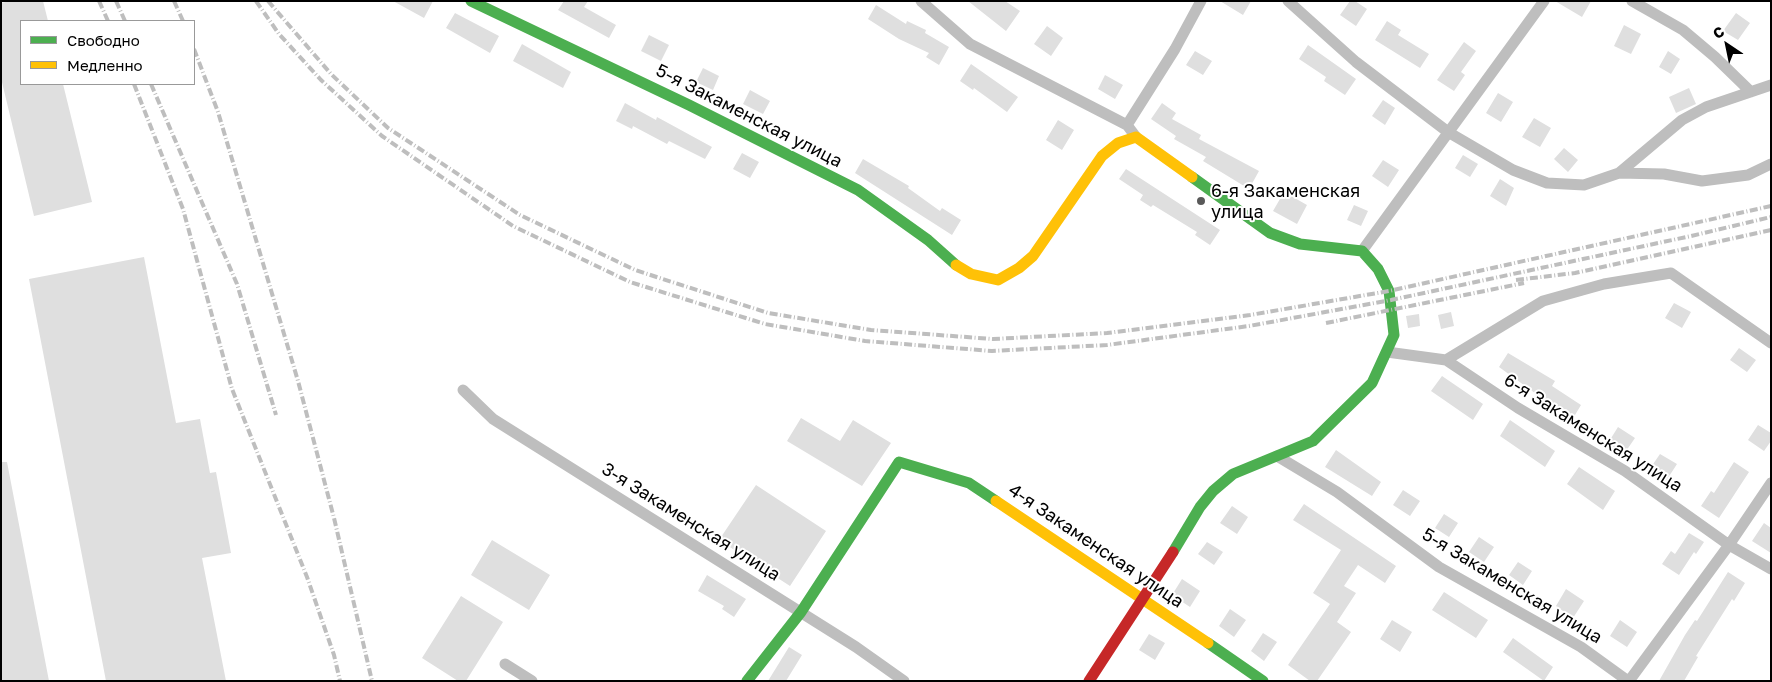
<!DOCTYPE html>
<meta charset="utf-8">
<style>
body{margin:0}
#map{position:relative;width:1772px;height:682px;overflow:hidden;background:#fff;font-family:"Golos Text",sans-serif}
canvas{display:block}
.frame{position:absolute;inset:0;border:2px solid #000;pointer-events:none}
.legend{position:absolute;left:20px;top:20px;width:175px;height:65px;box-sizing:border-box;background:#fff;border:1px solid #999;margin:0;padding:6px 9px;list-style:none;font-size:15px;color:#000}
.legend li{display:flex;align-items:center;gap:10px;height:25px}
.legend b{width:25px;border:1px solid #999}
.north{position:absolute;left:1702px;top:20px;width:50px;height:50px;-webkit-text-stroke:4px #fff;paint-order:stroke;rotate:326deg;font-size:14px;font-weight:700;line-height:20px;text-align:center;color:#000}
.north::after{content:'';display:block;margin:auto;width:18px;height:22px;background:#000;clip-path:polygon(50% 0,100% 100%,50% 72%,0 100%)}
</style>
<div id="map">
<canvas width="1772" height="682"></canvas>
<div class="frame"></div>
<ul class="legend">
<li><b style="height:6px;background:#4caf50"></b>Свободно</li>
<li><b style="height:6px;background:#ffc107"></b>Медленно</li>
</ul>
<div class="north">С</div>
</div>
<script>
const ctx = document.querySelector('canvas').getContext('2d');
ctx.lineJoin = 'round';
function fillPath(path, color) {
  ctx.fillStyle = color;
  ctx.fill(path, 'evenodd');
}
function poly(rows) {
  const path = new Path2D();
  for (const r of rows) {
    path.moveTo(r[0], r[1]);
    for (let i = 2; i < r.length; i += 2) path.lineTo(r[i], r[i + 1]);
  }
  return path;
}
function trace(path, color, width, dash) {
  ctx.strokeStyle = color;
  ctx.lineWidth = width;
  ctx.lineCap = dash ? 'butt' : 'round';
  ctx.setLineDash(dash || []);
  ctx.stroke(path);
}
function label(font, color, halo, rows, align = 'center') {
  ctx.font = font + ' "Golos Text",sans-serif';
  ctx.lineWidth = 4;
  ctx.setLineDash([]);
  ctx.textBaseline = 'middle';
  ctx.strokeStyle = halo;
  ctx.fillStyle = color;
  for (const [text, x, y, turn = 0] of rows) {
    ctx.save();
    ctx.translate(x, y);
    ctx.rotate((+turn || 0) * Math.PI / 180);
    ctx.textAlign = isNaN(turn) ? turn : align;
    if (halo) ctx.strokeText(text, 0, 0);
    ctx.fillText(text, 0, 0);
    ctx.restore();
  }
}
fillPath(poly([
 [10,1,43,1,48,21,21,21,21,84,63,84,92,202,34,216,1,78,1,3],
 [393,1,433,1,424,18],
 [564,1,588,1,584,7,616,25,609,38,558,10],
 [968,1,1005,1,1020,11,1006,31],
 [1220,1,1251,1,1243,15],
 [1350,1,1355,1,1367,9,1356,26,1340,15],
 [1555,1,1591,1,1582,17],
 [876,5,906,24,907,21,926,30,925,33,949,47,939,65,926,57,929,53,899,39,868,19],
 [455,13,499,36,490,53,446,28],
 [1736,13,1750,23,1738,40,1723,31],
 [1387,21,1401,30,1398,35,1429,54,1420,68,1375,40],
 [1624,25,1641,34,1631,54,1614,46],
 [1047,26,1063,38,1051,56,1034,44],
 [649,35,669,45,661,61,641,51],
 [1464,42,1476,51,1461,72,1465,75,1454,91,1437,80],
 [522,44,571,72,563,88,513,61],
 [1308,45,1356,79,1345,95,1324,81,1326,77,1299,59],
 [1195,51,1212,61,1203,75,1186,65],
 [1668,51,1680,59,1671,74,1659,67],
 [971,64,1018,97,1007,112,974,88,973,90,960,81],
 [703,68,719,76,713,90,696,82],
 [1105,75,1123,85,1115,99,1098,89],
 [1689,88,1696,104,1676,113,1669,97],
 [750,90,770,101,763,114,743,104],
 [1498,93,1513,102,1501,122,1486,113],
 [1383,100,1395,108,1385,125,1372,116],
 [625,103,656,120,657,117,712,147,705,159,669,141,667,144,633,126,632,129,616,121],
 [1162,103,1176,113,1172,119,1201,135,1199,139,1259,171,1249,189,1203,161,1206,157,1174,139,1176,136,1151,119],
 [1534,118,1551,128,1540,147,1522,137],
 [1058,120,1074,130,1062,150,1046,140],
 [1564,148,1578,160,1568,172,1554,159],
 [742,153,759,162,750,178,733,169],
 [1463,155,1478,164,1470,177,1455,168],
 [863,159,909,186,908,188,940,211,942,208,961,220,952,235,855,173],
 [1383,160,1399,170,1388,187,1372,176],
 [1126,169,1220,230,1210,245,1195,235,1197,232,1153,205,1151,207,1140,200,1143,195,1119,179],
 [1500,179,1514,188,1506,206,1490,196],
 [1284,192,1307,205,1297,224,1273,211],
 [1354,205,1368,211,1361,226,1347,220],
 [144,257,176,423,200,419,210,473,216,472,231,553,202,558,226,681,106,681,29,279],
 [1674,303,1691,312,1682,328,1665,318],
 [1451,312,1454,326,1441,329,1438,315],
 [1419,314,1420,326,1408,328,1406,316],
 [1739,348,1756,360,1747,372,1730,360],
 [1508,353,1555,381,1552,386,1581,405,1572,420,1499,367],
 [1442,376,1483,404,1473,420,1431,391],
 [801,418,840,441,853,420,891,443,862,486,787,441],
 [1510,420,1555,451,1545,467,1500,436],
 [1758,425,1771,433,1771,441,1764,451,1748,440],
 [1618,427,1635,438,1624,454,1608,443],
 [1336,450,1381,482,1372,496,1325,467],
 [1660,454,1677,464,1666,481,1649,470],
 [1,462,7,462,49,681,1,681],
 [1734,462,1749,472,1719,518,1701,506,1711,491,1714,493],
 [1579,467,1615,491,1603,510,1567,484],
 [756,485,826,531,790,586,719,540],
 [1403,490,1420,501,1410,516,1393,505],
 [1304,504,1396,566,1385,583,1358,565,1344,586,1356,593,1337,622,1351,632,1317,681,1310,681,1288,665,1330,604,1313,593,1341,550,1293,520],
 [1232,506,1248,517,1237,534,1220,523],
 [1444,514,1458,523,1449,537,1435,528],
 [1764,523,1771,528,1771,553,1752,541],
 [1689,533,1704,542,1696,554,1694,552,1679,575,1662,564,1671,551,1675,554],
 [1479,537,1494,547,1484,562,1469,552],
 [492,540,550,575,529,610,471,575],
 [1207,542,1223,552,1214,565,1198,554],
 [1518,562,1532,571,1523,585,1509,575],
 [1728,572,1745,583,1734,601,1732,599,1696,656,1698,657,1684,681,1659,681,1685,635,1695,620,1697,621],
 [707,575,746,599,734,617,722,609,724,606,698,591],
 [1182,579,1200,591,1190,607,1172,595],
 [1566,589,1584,601,1573,618,1556,606],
 [1444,592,1488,620,1476,638,1432,610],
 [461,596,503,622,466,681,458,681,422,658],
 [1230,609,1246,620,1234,637,1219,626],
 [1392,620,1412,632,1400,652,1380,639],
 [1620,620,1637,632,1627,647,1610,636],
 [1263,633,1277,642,1264,661,1251,651],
 [1149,634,1165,643,1155,660,1139,650],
 [1513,638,1553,667,1544,681,1503,652],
 [789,647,802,655,786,681,768,681]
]), '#dfdfdf');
trace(poly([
 [921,1,970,44,1127,125,1136,137],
 [1288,1,1356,62,1448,132,1513,170,1547,183,1584,185,1619,173,1664,174,1702,181,1748,175,1771,164],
 [1632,1,1683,30,1715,57,1751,92],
 [1127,125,1175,49,1201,1],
 [1619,173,1682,120,1706,107,1771,85],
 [1362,251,1544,1],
 [1387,352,1446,360,1518,408,1625,471,1729,545,1771,569],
 [1446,360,1543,301,1604,284,1671,273,1771,343],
 [463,390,493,419,856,647,904,681],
 [1277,456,1337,492,1439,567,1581,647,1628,681],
 [505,664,532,681],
 [1629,681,1729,545,1771,483]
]), '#bebebe', 11);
trace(poly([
 [471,1,689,105,858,190,928,240,956,265],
 [1173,552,1200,507,1213,491,1233,474,1313,441,1372,383,1394,335,1389,291,1378,269,1362,251,1300,244,1270,233,1192,177],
 [1208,643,1263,681],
 [747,681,801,612,899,462,969,483,996,501]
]), '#4caf50', 11);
trace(poly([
 [956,265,971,274,998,280,1019,268,1033,256,1102,156,1118,143,1136,137,1192,177],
 [996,501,1208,643]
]), '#ffc107', 11);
trace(poly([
 [1089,681,1173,552]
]), '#c62828', 11);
trace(poly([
 [99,1,108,21],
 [116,1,125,21],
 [174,1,183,21],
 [256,1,279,34,321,80,382,136,513,226,630,282,765,324,865,341,992,351,1107,345,1249,326,1391,300,1691,236,1771,217],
 [268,1,331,74,388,128,520,215,635,270,768,313,871,330,993,339,1107,333,1250,315,1389,291,1771,206],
 [194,49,218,112,298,381,334,518,372,681],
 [134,84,183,209,232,389,307,577,334,655,340,681],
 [151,84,237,284,276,415],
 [1516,280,1575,273,1771,230],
 [1326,323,1524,283]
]), '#bebebe', 4, [8, 2.5, 1, 2.5]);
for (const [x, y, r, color] of [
 [1201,201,5,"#595959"]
]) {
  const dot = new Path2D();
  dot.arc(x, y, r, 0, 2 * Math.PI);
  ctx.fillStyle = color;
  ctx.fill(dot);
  trace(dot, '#fff', 2);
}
label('18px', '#000', '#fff', [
 ["5-я Закаменская улица",749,116,27],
 ["6-я Закаменская улица",1593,433,32],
 ["3-я Закаменская улица",691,522,32],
 ["4-я Закаменская улица",1096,546,34],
 ["5-я Закаменская улица",1512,586,31]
]);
label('18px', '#000', '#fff', [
 ["6-я Закаменская",1211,191],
 ["улица",1211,212]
], 'left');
</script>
